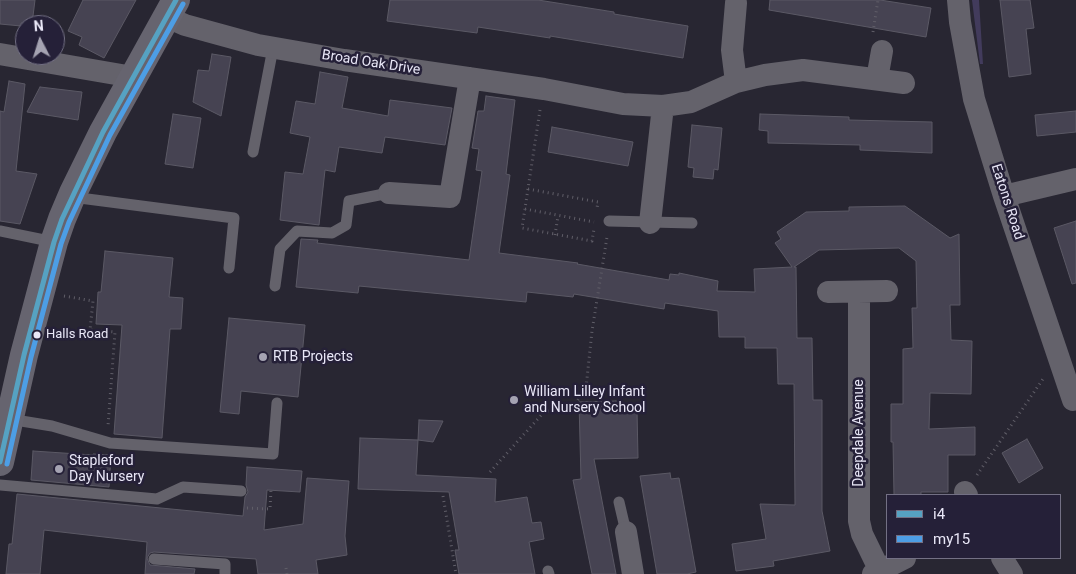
<!DOCTYPE html>
<style>
body{margin:0}
#map{position:relative;width:1076px;height:574px;overflow:hidden;background:#282632;font-family:Roboto,sans-serif}
canvas{display:block}
.legend{position:absolute;left:886px;top:494px;width:175px;height:65px;box-sizing:border-box;background:#252038;border:1px solid #737084;margin:0;padding:6px 9px;list-style:none;font-size:15px;color:#e9e7f7}
.legend li{display:flex;align-items:center;gap:10px;height:25px}
.legend b{width:25px;border:1px solid #737084}
.north{position:absolute;left:15px;top:15px;width:50px;height:50px;box-sizing:border-box;background:#252038;border:1px solid #737084;border-radius:50%;rotate:355deg;font-size:14px;font-weight:700;line-height:20px;text-align:center;color:#e9e7f7}
.north::after{content:'';display:block;margin:auto;width:18px;height:22px;background:#a5a3b2;clip-path:polygon(50% 0,100% 100%,50% 72%,0 100%)}
</style>
<div id="map">
<canvas width="1076" height="574"></canvas>
<ul class="legend">
<li><b style="height:6px;background:#56a2c2"></b>i4</li>
<li><b style="height:6px;background:#4d9ee5"></b>my15</li>
</ul>
<div class="north">N</div>
</div>
<script>
const ctx = document.querySelector('canvas').getContext('2d');
ctx.lineJoin = 'round';
function fillPath(path, color) {
  ctx.fillStyle = color;
  ctx.fill(path, 'evenodd');
}
function poly(rows) {
  const path = new Path2D();
  for (const r of rows) {
    path.moveTo(r[0], r[1]);
    for (let i = 2; i < r.length; i += 2) path.lineTo(r[i], r[i + 1]);
  }
  return path;
}
function trace(path, color, width, dash) {
  ctx.strokeStyle = color;
  ctx.lineWidth = width;
  ctx.lineCap = dash ? 'butt' : 'round';
  ctx.setLineDash(dash || []);
  ctx.stroke(path);
}
function label(font, color, halo, rows, align = 'center') {
  ctx.font = font + ' Roboto,sans-serif';
  ctx.lineWidth = 5;
  ctx.setLineDash([]);
  ctx.textBaseline = 'middle';
  ctx.strokeStyle = halo;
  ctx.fillStyle = color;
  for (const [text, x, y, turn = 0] of rows) {
    ctx.save();
    ctx.translate(x, y);
    ctx.rotate((+turn || 0) * Math.PI / 180);
    ctx.textAlign = isNaN(turn) ? turn : align;
    if (halo) ctx.strokeText(text, 0, 0);
    ctx.fillText(text, 0, 0);
    ctx.restore();
  }
}
fillPath(poly([
 [972,0,979,0,983,64,980,64]
]), '#423b5c');
const building = poly([
 [0,0,35,0,32,24,21,23,21,26,0,24,0,0],
 [83,0,136,0,104,58,79,45,82,37,68,31,83,0],
 [390,0,538,0,614,12,614,14,688,26,683,58,550,36,550,38,478,27,477,33,387,21,390,0],
 [770,0,880,0,931,8,926,37,769,10,770,0],
 [1000,0,1030,0,1034,28,1026,29,1031,74,1009,77,1000,0],
 [212,54,231,57,221,116,193,102,198,70,209,71,212,54],
 [320,72,348,77,342,108,388,116,390,100,452,108,445,145,385,137,382,153,339,147,335,172,325,170,319,225,280,220,285,172,303,174,310,137,290,133,296,101,315,104,320,72],
 [9,81,25,84,16,171,37,174,20,224,0,221,0,111,4,112,9,81],
 [40,87,82,92,78,120,27,112,40,87],
 [486,96,515,100,506,174,510,175,499,253,578,263,577,264,669,280,670,274,679,275,679,273,718,281,717,291,755,292,754,269,792,267,775,243,781,239,777,232,806,212,849,211,849,207,905,206,950,238,959,234,960,305,950,305,951,340,972,341,971,394,930,393,929,429,975,427,975,455,948,455,948,492,921,492,921,495,894,495,893,442,891,442,891,404,903,404,903,349,913,348,912,308,917,308,916,261,899,248,819,250,794,267,796,267,797,338,812,338,813,400,822,400,822,511,830,551,773,561,774,566,736,571,732,544,766,539,760,504,795,505,794,384,778,384,777,348,745,348,745,337,719,337,718,311,665,303,664,309,574,294,573,297,527,292,526,302,359,286,358,293,296,287,301,239,318,240,317,243,469,260,482,171,476,170,479,149,472,148,478,111,484,111,486,96],
 [1076,111,1076,132,1037,136,1035,115,1076,111],
 [173,114,201,118,193,168,165,164,173,114],
 [760,114,849,117,849,120,932,122,932,153,860,150,860,145,768,143,768,131,759,130,760,114],
 [692,125,722,128,718,170,714,169,713,179,693,177,694,168,688,167,692,125],
 [552,127,633,142,628,166,548,152,552,127],
 [1076,221,1076,283,1072,284,1054,228,1076,221],
 [105,251,173,258,169,297,183,298,181,329,170,329,162,438,114,434,122,325,96,324,98,292,101,292,105,251],
 [229,318,305,325,298,397,241,391,239,414,220,412,229,318],
 [616,401,616,412,637,411,638,458,594,459,616,574,592,574,573,480,581,479,579,402,616,401],
 [419,420,443,421,433,442,418,440,419,420],
 [360,438,418,440,416,475,496,479,495,502,527,497,532,523,541,522,544,539,529,542,535,574,459,574,455,550,459,550,449,492,358,489,360,438],
 [1027,439,1043,468,1019,483,1002,453,1027,439],
 [33,451,93,455,93,454,111,455,109,487,31,480,33,451],
 [247,467,302,471,300,492,267,490,264,530,303,524,307,478,349,481,345,536,347,555,316,560,318,574,258,574,256,559,154,552,150,553,147,558,150,565,195,569,194,574,145,574,147,542,44,530,40,574,6,574,9,544,12,544,17,494,243,516,245,497,248,492,246,485,247,467],
 [670,473,671,479,679,478,696,572,687,574,657,574,640,476,670,473]
]);
fillPath(building, '#464352');
trace(building, '#5b5965', 1);
trace(poly([
 [873,32,878,0],
 [540,110,522,228,592,241,594,229],
 [528,189,598,202,597,208],
 [525,209,594,222],
 [555,235,558,216],
 [64,296,93,301,90,330,115,332,108,426],
 [490,472,545,411,568,411,573,407,586,388,592,331,607,237],
 [977,475,1043,379],
 [443,496,456,574],
 [247,508,270,509,271,490],
 [286,568,287,574]
]), '#605e68', 3, [1, 4]);
trace(poly([
 [253,152,273,48],
 [72,197,234,218,229,268],
 [609,221,692,223],
 [0,231,54,242],
 [275,286,280,249,297,231,332,233,346,225,349,201,389,193],
 [9,419,52,426,110,443,273,454,277,403],
 [0,485,157,499,183,487,241,491],
 [619,502,626,532],
 [154,559,225,564,225,574],
 [548,571,549,574]
]), '#64626b', 11);
trace(poly([
 [958,0,960,22,974,99,1004,196,1073,400],
 [736,3,732,50,736,82],
 [167,17,185,25,258,45,344,60,544,89,623,104,663,106,691,102,736,82,765,75,803,70,904,83],
 [0,54,133,77],
 [877,79,882,51],
 [389,193,450,197,470,78],
 [1004,196,1076,179],
 [650,223,663,106],
 [828,292,887,291],
 [859,292,859,521,862,534,880,571],
 [965,492,967,495],
 [626,532,633,574],
 [1002,558,1012,574],
 [873,574,905,558]
]), '#64626b', 22);
trace(poly([
 [0,462,24,355,54,242,62,219,73,193,103,132,176,0]
]), '#66646f', 28);
trace(poly([
 [0,462,24,355,54,242,62,219,103,132,176,0]
]), '#56a2c2', 5);
trace(poly([
 [7,464,31,357,61,244,69,222,110,135,183,4]
]), '#4d9ee5', 5);
for (const [x, y, r, color] of [
 [37,335,4.5,"#e9e7f7"],
 [263,357,5,"#a5a3b2"],
 [514,400,5,"#a5a3b2"],
 [59,469,5,"#a5a3b2"]
]) {
  const dot = new Path2D();
  dot.arc(x, y, r, 0, 2 * Math.PI);
  ctx.fillStyle = color;
  ctx.fill(dot);
  trace(dot, '#252038', 2);
}
label('13px', '#e9e7f7', '#252038', [
 ["Halls Road",46,335]
], 'left');
label('14px', '#e9e7f7', '#252038', [
 ["Broad Oak Drive",371,63,9],
 ["Eatons Road",1007,202,72],
 ["Deepdale Avenue",859,433,-90]
]);
label('14px', '#e9e7f7', '#252038', [
 ["RTB Projects",273,357],
 ["William Lilley Infant",524,392],
 ["and Nursery School",524,408],
 ["Stapleford",69,461],
 ["Day Nursery",69,477]
], 'left');
</script>
